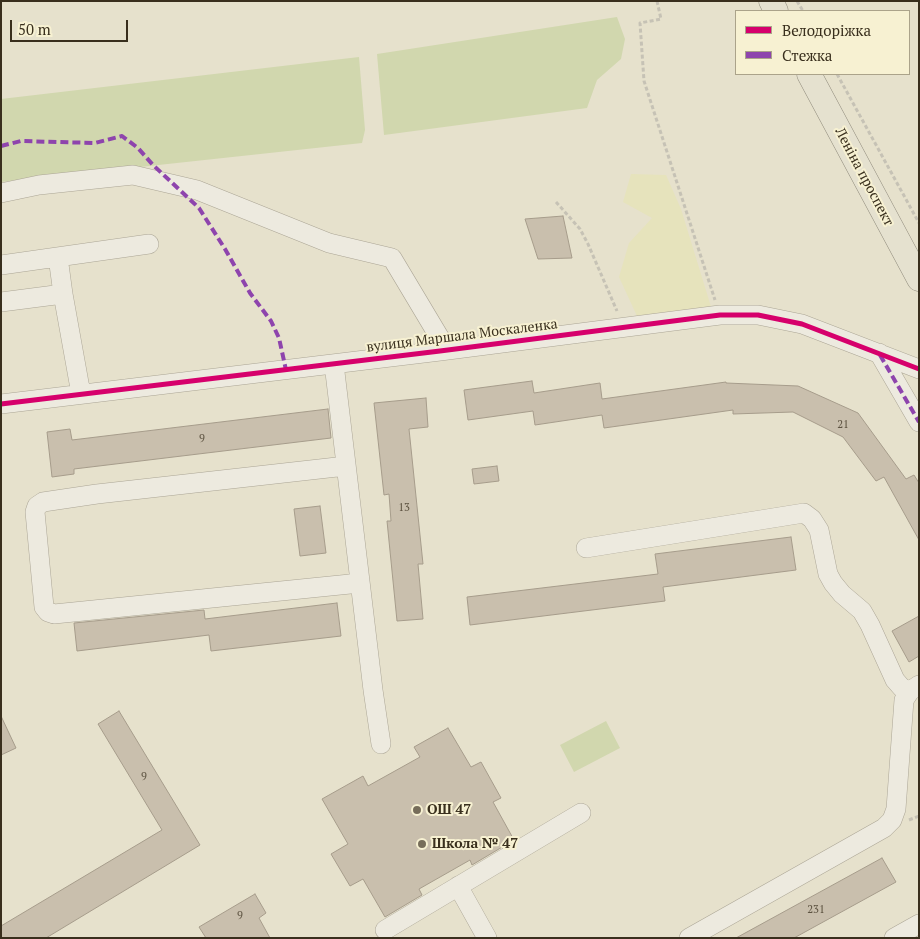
<!DOCTYPE html>
<meta charset="utf-8">
<style>
body{margin:0}
#map{position:relative;width:920px;height:939px;overflow:hidden;background:#e6e1cc;font-family:"PT Serif",serif}
canvas{display:block}
.frame{position:absolute;inset:0;border:2px solid #392f1d;pointer-events:none}
.legend{position:absolute;left:735px;top:10px;width:175px;height:65px;box-sizing:border-box;background:#f7f1d2;border:1px solid #aba38a;margin:0;padding:6px 9px;list-style:none;font-size:15px;color:#392f1d}
.legend li{display:flex;align-items:center;gap:10px;height:25px}
.legend b{width:25px;border:1px solid #aba38a}
.scale{position:absolute;left:10px;top:20px;width:118px;height:22px;box-sizing:border-box;border:2px solid #392f1d;border-top:0;padding-left:6px;font-size:15px;line-height:18px;white-space:nowrap;color:#392f1d;-webkit-text-stroke:4px #f7f1d2;paint-order:stroke}
</style>
<div id="map">
<canvas width="920" height="939"></canvas>
<div class="frame"></div>
<ul class="legend">
<li><b style="height:6px;background:#d6006c"></b>Велодоріжка</li>
<li><b style="height:6px;background:#8e44ad"></b>Стежка</li>
</ul>
<div class="scale">50 m</div>
</div>
<script>
const ctx = document.querySelector('canvas').getContext('2d');
ctx.lineJoin = 'round';
function fillPath(path, color) {
  ctx.fillStyle = color;
  ctx.fill(path, 'evenodd');
}
function poly(rows) {
  const path = new Path2D();
  for (const r of rows) {
    path.moveTo(r[0], r[1]);
    for (let i = 2; i < r.length; i += 2) path.lineTo(r[i], r[i + 1]);
  }
  return path;
}
function trace(path, color, width, dash) {
  ctx.strokeStyle = color;
  ctx.lineWidth = width;
  ctx.lineCap = dash ? 'butt' : 'round';
  ctx.setLineDash(dash || []);
  ctx.stroke(path);
}
function label(font, color, halo, rows, align = 'center') {
  ctx.font = font + ' "PT Serif",serif';
  ctx.lineWidth = 4;
  ctx.setLineDash([]);
  ctx.textBaseline = 'middle';
  ctx.strokeStyle = halo;
  ctx.fillStyle = color;
  for (const [text, x, y, turn = 0] of rows) {
    ctx.save();
    ctx.translate(x, y);
    ctx.rotate((+turn || 0) * Math.PI / 180);
    ctx.textAlign = isNaN(turn) ? turn : align;
    if (halo) ctx.strokeText(text, 0, 0);
    ctx.fillText(text, 0, 0);
    ctx.restore();
  }
}
fillPath(poly([
 [631,174,666,175,681,209,712,310,637,316,619,277,629,243,652,218,623,202]
]), '#e6e3bc');
fillPath(poly([
 [617,17,625,39,621,59,597,80,587,108,384,135,377,54],
 [359,57,365,130,362,143,1,182,1,99],
 [606,721,620,748,574,772,560,745]
]), '#d1d7ae');
const building = poly([
 [563,216,572,258,538,259,525,219,563,216],
 [532,381,534,393,600,383,602,399,726,382,726,383,798,386,858,413,906,479,914,475,919,483,919,540,884,477,876,481,843,437,793,412,733,414,733,410,604,428,602,415,535,425,533,411,468,420,464,390,532,381],
 [426,398,428,427,409,429,423,564,418,564,423,619,397,621,387,521,391,521,389,494,384,495,374,403,426,398],
 [328,409,331,438,74,469,74,474,52,477,47,432,70,429,72,440,328,409],
 [497,466,499,481,474,484,472,469,497,466],
 [320,506,326,553,300,556,294,509,320,506],
 [791,537,796,570,663,587,665,601,470,625,467,597,658,574,655,554,791,537],
 [337,603,341,636,211,651,209,635,77,651,74,623,204,610,205,619,337,603],
 [919,616,919,656,909,662,892,631,919,616],
 [119,711,200,845,46,938,1,938,1,926,162,830,98,724,119,711],
 [1,716,16,748,1,755,1,716],
 [448,728,471,767,481,762,501,798,493,802,514,840,472,865,470,860,419,889,422,895,385,917,363,879,350,886,331,854,348,844,322,799,363,776,368,786,420,757,414,747,448,728],
 [882,858,896,882,794,938,736,938,882,858],
 [255,894,266,913,259,918,270,938,206,938,199,927,255,894]
]);
fillPath(building, '#c9bfad');
trace(building, '#a69c8b', 1);
const minor = poly([
 [1,193,39,185,133,175,197,190,329,243,392,258,447,350],
 [58,257,63,294,81,394],
 [1,265,149,244],
 [1,302,63,294],
 [879,353,919,422],
 [334,364,373,690,381,744],
 [1,404,440,351,720,315,758,315,802,324,919,369],
 [346,466,97,494,43,502,37,506,35,512,44,607,48,612,54,614,360,583],
 [586,548,804,513,812,519,819,530,828,574,833,583,842,594,862,611,870,625,895,680,902,688,910,691],
 [458,886,487,938],
 [385,930,581,813],
 [689,938,884,828,892,820,896,809,904,700,910,691,919,685],
 [894,938,919,924]
]);
const major = poly([
 [771,1,776,11],
 [809,74,919,279]
]);
trace(minor, '#aba595', 20);
trace(major, '#908b7c', 25);
trace(poly([
 [657,1,661,19,640,23,644,81,715,300],
 [797,1,803,11],
 [837,74,919,223],
 [556,202,580,229,588,244,617,311],
 [909,820,919,816]
]), '#c6c2b5', 3, [4, 2.5]);
trace(minor, '#edeadf', 19);
trace(major, '#e5e1cf', 24);
trace(poly([
 [1,146,21,141,95,143,122,136,138,148,153,165,199,208,225,249,250,293,271,321,279,338,286,370],
 [880,355,919,422]
]), '#8e44ad', 4, [8, 4]);
trace(poly([
 [1,404,440,351,720,315,758,315,802,324,919,369]
]), '#d6006c', 5);
for (const [x, y, r, color] of [
 [417,810,5,"#766d5a"],
 [422,844,5,"#766d5a"]
]) {
  const dot = new Path2D();
  dot.arc(x, y, r, 0, 2 * Math.PI);
  ctx.fillStyle = color;
  ctx.fill(dot);
  trace(dot, '#f7f1d2', 2);
}
label('11px', '#5d5341', null, [
 ["21",843,425],
 ["9",202,439],
 ["13",404,508],
 ["9",144,777],
 ["231",816,910],
 ["9",240,916]
]);
label('14px', '#392f1d', '#f7f1d2', [
 ["Леніна проспект",864,177,62],
 ["вулиця Маршала Москаленка",462,336,-7]
]);
label('bold 14px', '#392f1d', '#f7f1d2', [
 ["ОШ 47",427,810],
 ["Школа № 47",432,844]
], 'left');
</script>
